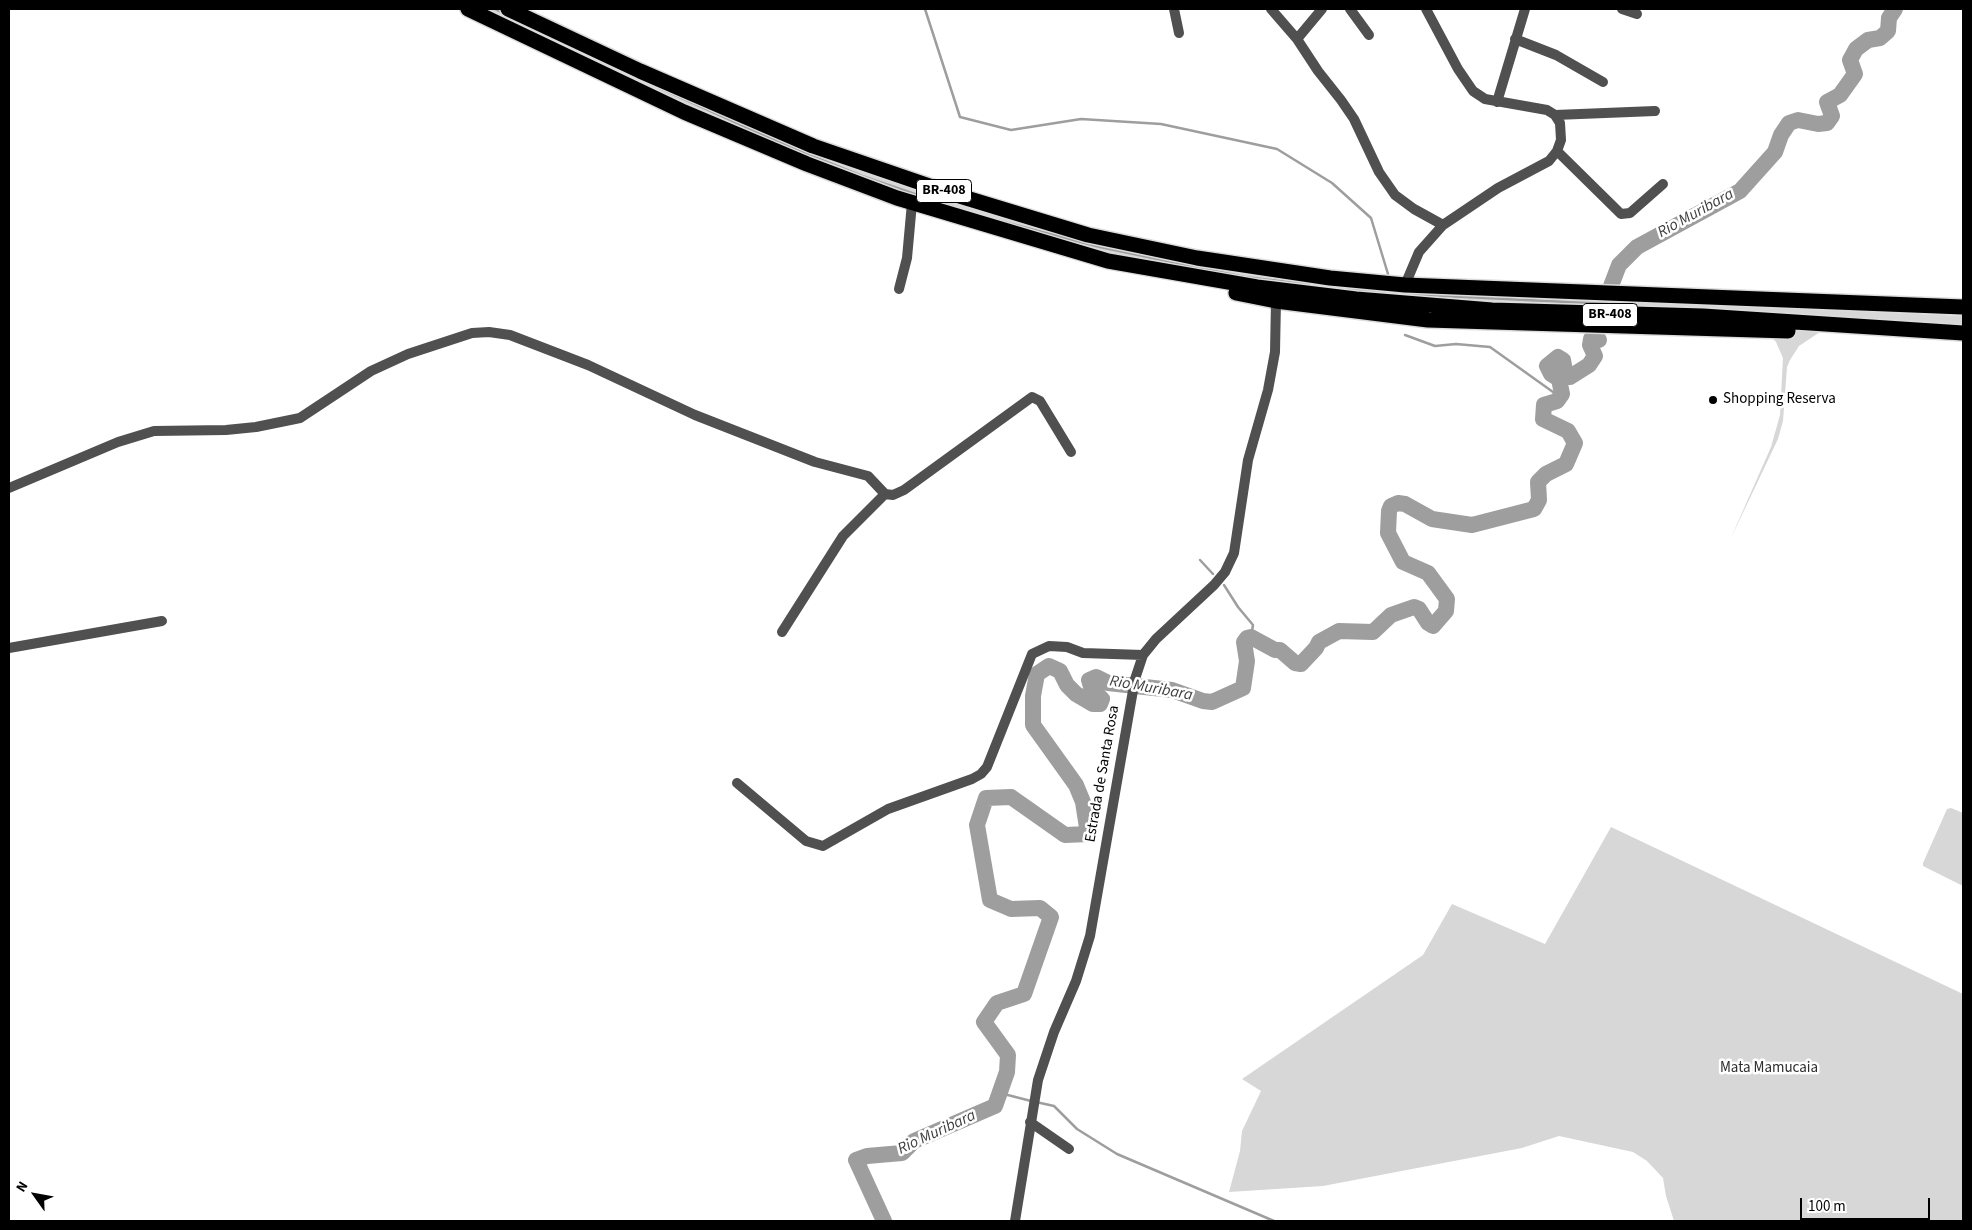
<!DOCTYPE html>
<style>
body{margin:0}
#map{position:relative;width:1972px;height:1230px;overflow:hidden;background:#fff;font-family:"Source Sans 3",sans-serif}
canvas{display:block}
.frame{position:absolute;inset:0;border:10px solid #000;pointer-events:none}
.north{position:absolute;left:10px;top:1170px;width:50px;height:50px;-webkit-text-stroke:4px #fff;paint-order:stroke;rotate:302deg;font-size:14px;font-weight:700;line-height:20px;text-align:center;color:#000}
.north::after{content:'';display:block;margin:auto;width:18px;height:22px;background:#000;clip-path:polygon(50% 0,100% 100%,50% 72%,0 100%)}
.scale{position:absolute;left:1800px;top:1198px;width:130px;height:22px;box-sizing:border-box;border:2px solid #000;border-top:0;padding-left:6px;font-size:15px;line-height:18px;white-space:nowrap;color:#000;-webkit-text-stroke:4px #fff;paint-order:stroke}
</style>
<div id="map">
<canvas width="1972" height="1230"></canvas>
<div class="frame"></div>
<div class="north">N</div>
<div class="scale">100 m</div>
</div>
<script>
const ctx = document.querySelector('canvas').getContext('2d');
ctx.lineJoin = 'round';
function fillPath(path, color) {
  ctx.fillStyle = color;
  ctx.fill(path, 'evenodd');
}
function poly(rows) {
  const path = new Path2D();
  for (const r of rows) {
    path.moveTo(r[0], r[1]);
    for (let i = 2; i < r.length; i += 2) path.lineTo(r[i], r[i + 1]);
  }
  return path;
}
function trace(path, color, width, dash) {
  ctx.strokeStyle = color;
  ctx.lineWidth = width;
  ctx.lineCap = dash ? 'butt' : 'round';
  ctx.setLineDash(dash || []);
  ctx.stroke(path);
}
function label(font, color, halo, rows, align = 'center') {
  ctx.font = font + ' "Source Sans 3",sans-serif';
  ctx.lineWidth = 5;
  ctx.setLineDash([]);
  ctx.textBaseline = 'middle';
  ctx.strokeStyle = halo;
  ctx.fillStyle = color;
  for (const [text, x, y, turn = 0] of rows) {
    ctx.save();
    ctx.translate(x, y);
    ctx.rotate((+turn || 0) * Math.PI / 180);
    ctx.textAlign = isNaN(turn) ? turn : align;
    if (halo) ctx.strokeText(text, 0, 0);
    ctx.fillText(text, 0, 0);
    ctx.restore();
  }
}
fillPath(poly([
 [485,9,502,9,856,169,1011,220,1081,239,1200,265,1256,275,1385,290,1963,316,1963,326,1556,308,1306,290,1105,253,1050,239,845,174,727,124],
 [1823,330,1799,346,1790,360,1787,367,1783,421,1778,439,1730,540,1771,447,1780,415,1783,358,1776,342,1766,331],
 [1951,808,1963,813,1963,886,1923,866,1923,863,1947,809],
 [1611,827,1963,994,1963,1221,1674,1221,1666,1196,1663,1178,1647,1161,1633,1152,1559,1136,1522,1148,1323,1186,1229,1192,1240,1151,1242,1131,1261,1091,1242,1079,1423,955,1452,904,1545,944]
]), '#d7d7d7');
trace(poly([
 [495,9,503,13],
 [925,9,960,117,1011,130,1081,119,1161,124,1277,149,1332,183,1371,218,1388,274],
 [660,88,792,148,862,176,953,207],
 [996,220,1100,247,1244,277,1385,293,1607,304],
 [1405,335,1435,346,1456,344,1490,347,1560,397],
 [1200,560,1213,574],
 [1224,585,1238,607,1253,625,1251,637],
 [1000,1093,1031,1101],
 [1036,1102,1054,1106,1077,1129,1117,1154,1274,1221]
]), '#9e9e9e', 2.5);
trace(poly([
 [1611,286,1619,265,1637,247,1740,191,1775,152,1781,135,1789,123,1798,120,1818,124,1827,123,1832,116,1827,102,1840,95,1855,74,1850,60,1856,49,1868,40,1880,38,1888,31,1889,18,1895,9],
 [884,1221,856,1160,867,1156,902,1153,914,1141,995,1106,1007,1072,1008,1055,984,1022,997,1003,1024,994,1051,917,1040,908,1011,909,990,900,977,825,986,798,1011,797,1065,835,1088,834,1083,802,1076,785,1033,725,1033,696,1037,674,1049,666,1060,671,1067,685,1076,694,1093,704,1100,704,1102,699,1092,690,1089,680,1096,677,1108,683,1172,690,1203,701,1212,702,1243,688,1247,661,1244,642,1247,638,1251,637,1275,650,1280,650,1295,663,1301,664,1316,648,1319,642,1339,631,1373,632,1391,615,1414,607,1419,609,1428,623,1433,626,1446,611,1447,599,1428,573,1403,562,1388,533,1389,511,1391,506,1398,503,1405,504,1432,519,1472,525,1534,509,1539,500,1538,482,1546,474,1566,464,1575,443,1568,431,1543,419,1544,405,1557,401,1562,394,1559,379,1551,374,1547,366,1558,357,1563,360,1566,376,1570,377,1589,365,1595,356,1590,345,1591,339,1599,340]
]), '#9e9e9e', 16);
const highway = poly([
 [468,9,684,112,807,164,897,198,1108,261,1257,287,1356,299,1492,310,1703,316,1963,333],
 [508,9,640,71,813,146,953,194,1088,235,1197,258,1330,278,1405,285,1963,307],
 [1236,293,1276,301,1428,320,1788,331]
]);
trace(highway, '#dbdbdb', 18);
trace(poly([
 [1174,9,1179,33],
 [1271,9,1297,39,1318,71,1341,100,1354,119,1379,172,1395,195,1414,209,1443,225],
 [1350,9,1369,35],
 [1622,9,1637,14],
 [1297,39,1322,9],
 [1515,39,1556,55,1603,82],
 [1497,102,1525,9],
 [1555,115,1655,111],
 [1557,151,1621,214,1630,213,1663,184],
 [1405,285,1419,252,1443,225,1498,188,1549,161,1557,151,1561,140,1560,123,1555,115,1547,110,1485,99,1473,91,1458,69,1426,9],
 [899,289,907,258,912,203],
 [9,488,118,442,154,431,226,430,256,427,300,418,371,371,408,354,472,333,489,332,510,335,588,365,695,415,815,462,868,476,885,494,893,495,904,490,1032,397,1040,401,1071,452],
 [782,632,843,536,885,494],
 [9,648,162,621],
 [737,783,806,841,823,846,888,809,972,779,981,774,987,767,1032,654,1049,646,1067,647,1083,653,1143,655],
 [1030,1122,1069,1149],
 [1015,1221,1038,1080,1054,1032,1076,981,1090,936,1135,679,1143,655,1156,639,1214,585,1225,572,1234,553,1248,460,1268,390,1275,352,1276,301]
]), '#505050', 10);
trace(highway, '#000', 15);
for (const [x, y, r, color] of [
 [1713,400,5,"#000"]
]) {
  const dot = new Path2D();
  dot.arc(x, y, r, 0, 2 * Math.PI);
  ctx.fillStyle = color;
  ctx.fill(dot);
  trace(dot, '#fff', 2);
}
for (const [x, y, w] of [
 [944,191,55],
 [1610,315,55]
]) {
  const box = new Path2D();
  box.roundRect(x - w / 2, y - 11.5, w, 23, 4);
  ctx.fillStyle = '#fff';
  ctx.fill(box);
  trace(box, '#000', 1);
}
label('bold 14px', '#000', null, [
 ["BR-408",944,191],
 ["BR-408",1610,315]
]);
label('15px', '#000', '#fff', [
 ["Shopping Reserva",1723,400]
], 'left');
label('15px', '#000', '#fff', [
 ["Estrada de Santa Rosa",1103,774,-80]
]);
label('15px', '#2e2e2e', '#fff', [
 ["Mata Mamucaia",1769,1069]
]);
label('italic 16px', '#3f3f3f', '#fff', [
 ["Rio Muribara",1696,214,-29],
 ["Rio Muribara",1151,689,10],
 ["Rio Muribara",937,1133,-25]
]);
</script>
